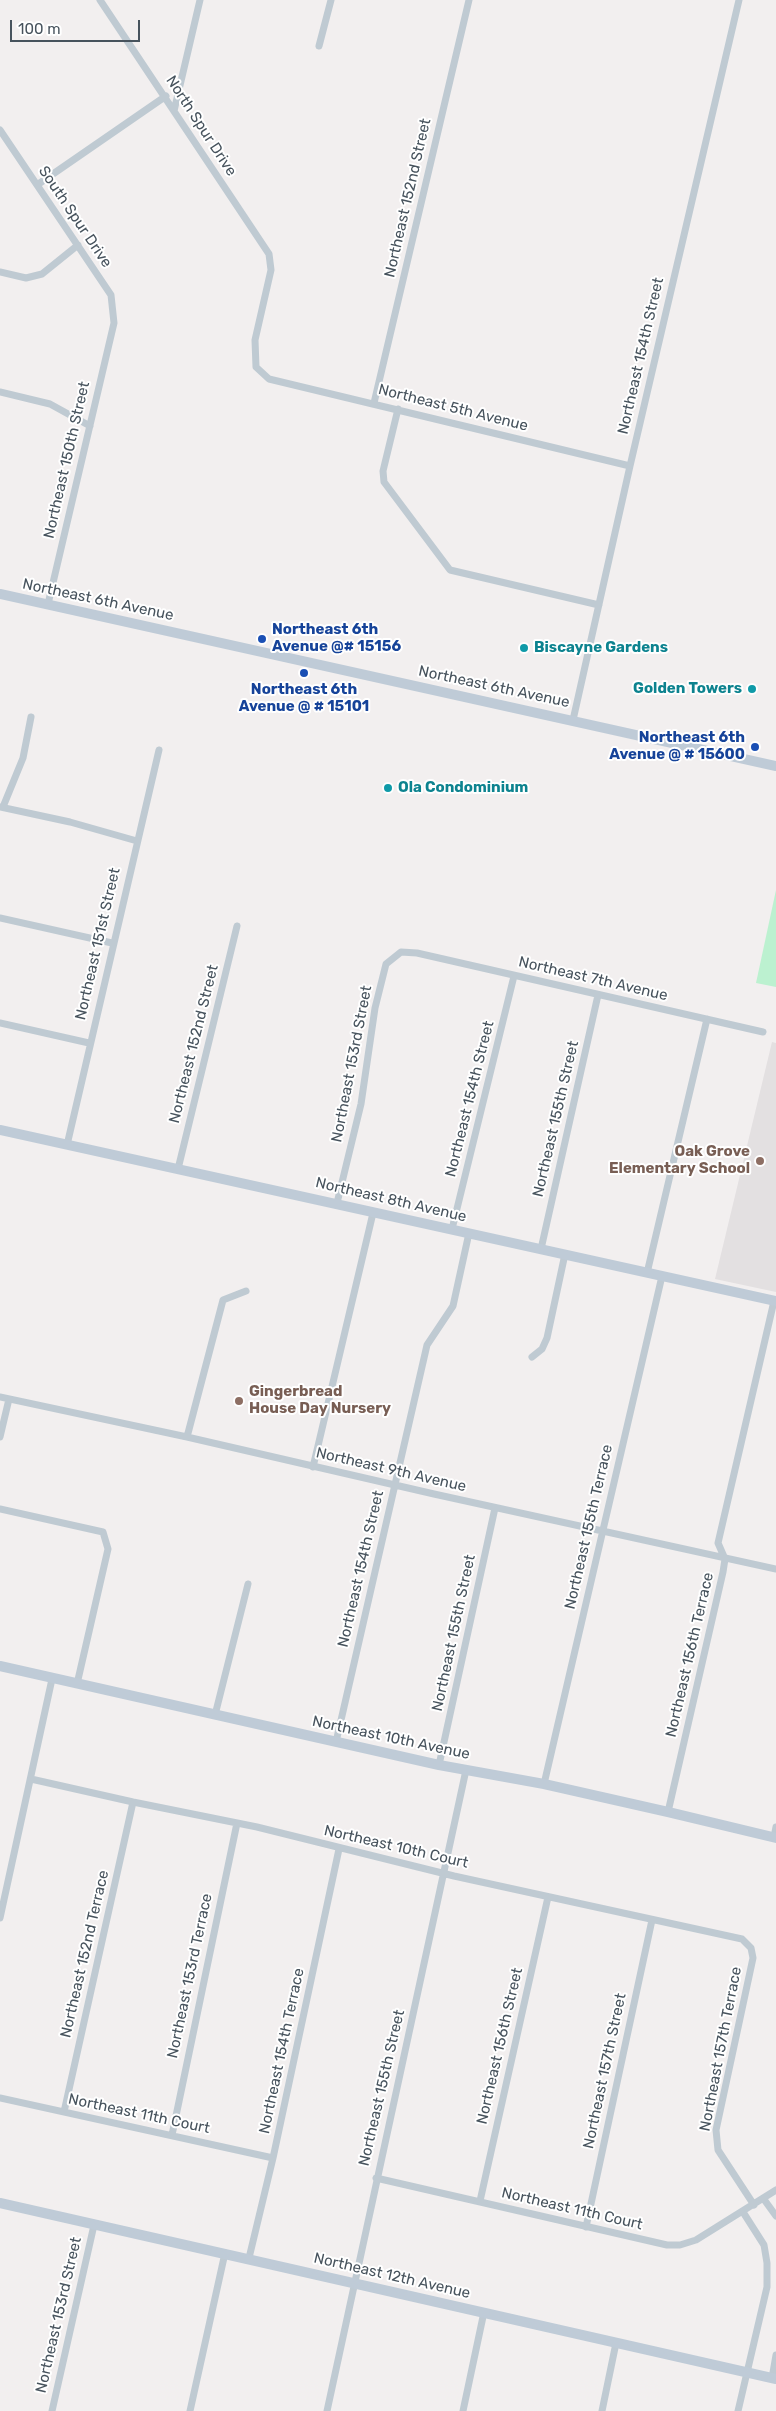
<!DOCTYPE html>
<style>
body{margin:0}
#map{position:relative;width:776px;height:2411px;overflow:hidden;background:#f2efef;font-family:Rubik,sans-serif}
canvas{display:block}
.scale{position:absolute;left:10px;top:20px;width:130px;height:22px;box-sizing:border-box;border:2px solid #47535d;border-top:0;padding-left:6px;font-size:15px;line-height:18px;white-space:nowrap;color:#47535d;-webkit-text-stroke:4px #fff;paint-order:stroke}
</style>
<div id="map">
<canvas width="776" height="2411"></canvas>
<div class="scale">100 m</div>
</div>
<script>
const ctx = document.querySelector('canvas').getContext('2d');
ctx.lineJoin = 'round';
function fillPath(path, color) {
  ctx.fillStyle = color;
  ctx.fill(path, 'evenodd');
}
function poly(rows) {
  const path = new Path2D();
  for (const r of rows) {
    path.moveTo(r[0], r[1]);
    for (let i = 2; i < r.length; i += 2) path.lineTo(r[i], r[i + 1]);
  }
  return path;
}
function trace(path, color, width, dash) {
  ctx.strokeStyle = color;
  ctx.lineWidth = width;
  ctx.lineCap = dash ? 'butt' : 'round';
  ctx.setLineDash(dash || []);
  ctx.stroke(path);
}
function label(font, color, halo, rows, align = 'center') {
  ctx.font = font + ' Rubik,sans-serif';
  ctx.lineWidth = 4;
  ctx.setLineDash([]);
  ctx.textBaseline = 'middle';
  ctx.strokeStyle = halo;
  ctx.fillStyle = color;
  for (const [text, x, y, turn = 0] of rows) {
    ctx.save();
    ctx.translate(x, y);
    ctx.rotate((+turn || 0) * Math.PI / 180);
    ctx.textAlign = isNaN(turn) ? turn : align;
    if (halo) ctx.strokeText(text, 0, 0);
    ctx.fillText(text, 0, 0);
    ctx.restore();
  }
}
fillPath(poly([
 [772,1042,776,1043,776,1292,715,1279]
]), '#e3e0e1');
fillPath(poly([
 [776,890,776,987,756,983]
]), '#bcf1d0');
trace(poly([
 [100,0,269,254,271,270,255,340,256,367,269,379,630,466],
 [319,46,331,0],
 [174,111,200,0],
 [0,130,111,295,114,323,48,604],
 [37,185,166,96],
 [0,272,26,278,42,274,78,245],
 [0,392,50,404,90,426],
 [374,403,469,0],
 [398,409,383,471,384,482,450,570,599,605],
 [573,720,630,466,739,0],
 [0,807,70,822,137,841],
 [3,807,23,758,31,717],
 [0,918,112,943],
 [0,1023,89,1043],
 [67,1145,159,750],
 [178,1169,237,926],
 [337,1203,361,1104,375,1008,386,964,401,952,417,953,763,1032],
 [452,1229,514,976],
 [541,1249,598,995],
 [647,1273,707,1019],
 [532,1357,542,1349,547,1338,565,1254],
 [0,1397,187,1437,434,1494,776,1569],
 [0,1437,9,1399],
 [187,1437,223,1300,246,1291],
 [313,1467,373,1213],
 [0,1509,103,1532,108,1549,77,1684],
 [215,1715,248,1584],
 [336,1742,427,1345,453,1306,469,1233],
 [439,1765,495,1508],
 [31,1779,133,1802,257,1827,454,1876,742,1939,751,1948,753,1958,716,2130,718,2150,754,2205],
 [544,1784,662,1276],
 [668,1812,723,1572,725,1559,718,1543,774,1301],
 [774,1837,776,1827],
 [0,1918,52,1679],
 [0,2098,273,2158],
 [64,2112,133,1802],
 [172,2135,237,1823],
 [376,2178,667,2245,680,2245,696,2240,776,2190],
 [763,2198,776,2216],
 [480,2201,548,1897],
 [586,2227,652,1920],
 [249,2258,273,2158,339,1849],
 [772,2378,776,2355],
 [52,2411,94,2225],
 [190,2411,225,2253],
 [327,2411,466,1770],
 [463,2411,484,2312],
 [602,2411,616,2343],
 [738,2411,767,2287,767,2263,764,2245,743,2212]
]), '#bfcad2', 7);
trace(poly([
 [0,594,776,766],
 [0,1130,776,1301],
 [0,1666,439,1765,544,1784,668,1812,776,1838],
 [0,2203,776,2379]
]), '#bfcbd7', 10);
for (const [x, y, r, color] of [
 [262,639,5,"#1a4fb4"],
 [524,648,5,"#0f9aa8"],
 [304,673,5,"#1a4fb4"],
 [752,689,5,"#0f9aa8"],
 [755,747,5,"#1a4fb4"],
 [388,788,5,"#0f9aa8"],
 [760,1161,5,"#8d6e63"],
 [239,1401,5,"#8d6e63"]
]) {
  const dot = new Path2D();
  dot.arc(x, y, r, 0, 2 * Math.PI);
  ctx.fillStyle = color;
  ctx.fill(dot);
  trace(dot, '#fff', 2);
}
label('15px', '#47535d', '#fff', [
 ["North Spur Drive",201,126,57],
 ["Northeast 152nd Street",408,198,-77],
 ["South Spur Drive",75,217,56],
 ["Northeast 154th Street",641,356,-77],
 ["Northeast 5th Avenue",453,408,14],
 ["Northeast 150th Street",67,460,-77],
 ["Northeast 6th Avenue",98,600,12],
 ["Northeast 6th Avenue",494,687,12],
 ["Northeast 151st Street",98,944,-77],
 ["Northeast 7th Avenue",593,979,13],
 ["Northeast 152nd Street",194,1044,-76],
 ["Northeast 153rd Street",352,1064,-79],
 ["Northeast 154th Street",470,1099,-76],
 ["Northeast 155th Street",556,1119,-77],
 ["Northeast 8th Avenue",391,1200,13],
 ["Northeast 9th Avenue",391,1470,13],
 ["Northeast 155th Terrace",589,1527,-77],
 ["Northeast 154th Street",361,1569,-77],
 ["Northeast 155th Street",454,1633,-78],
 ["Northeast 156th Terrace",690,1655,-77],
 ["Northeast 10th Avenue",391,1738,12],
 ["Northeast 10th Court",396,1847,13],
 ["Northeast 152nd Terrace",85,1954,-77],
 ["Northeast 153rd Terrace",190,1976,-78],
 ["Northeast 156th Street",500,2046,-77],
 ["Northeast 157th Terrace",721,2049,-79],
 ["Northeast 154th Terrace",282,2051,-78],
 ["Northeast 157th Street",605,2071,-78],
 ["Northeast 155th Street",382,2088,-77],
 ["Northeast 11th Court",139,2114,12],
 ["Northeast 11th Court",572,2209,13],
 ["Northeast 12th Avenue",392,2276,13],
 ["Northeast 153rd Street",59,2315,-77]
]);
label('bold 15px', '#164399', '#fff', [
 ["Northeast 6th",272,630],
 ["Avenue @# 15156",272,647],
 ["Northeast 6th",304,690,"center"],
 ["Avenue @ # 15101",304,707,"center"],
 ["Northeast 6th",745,738,"right"],
 ["Avenue @ # 15600",745,755,"right"]
], 'left');
label('bold 15px', '#0d838f', '#fff', [
 ["Biscayne Gardens",534,648],
 ["Golden Towers",742,689,"right"],
 ["Ola Condominium",398,788]
], 'left');
label('bold 15px', '#785e54', '#fff', [
 ["Oak Grove",750,1152],
 ["Elementary School",750,1169],
 ["Gingerbread",249,1392,"left"],
 ["House Day Nursery",249,1409,"left"]
], 'right');
</script>
